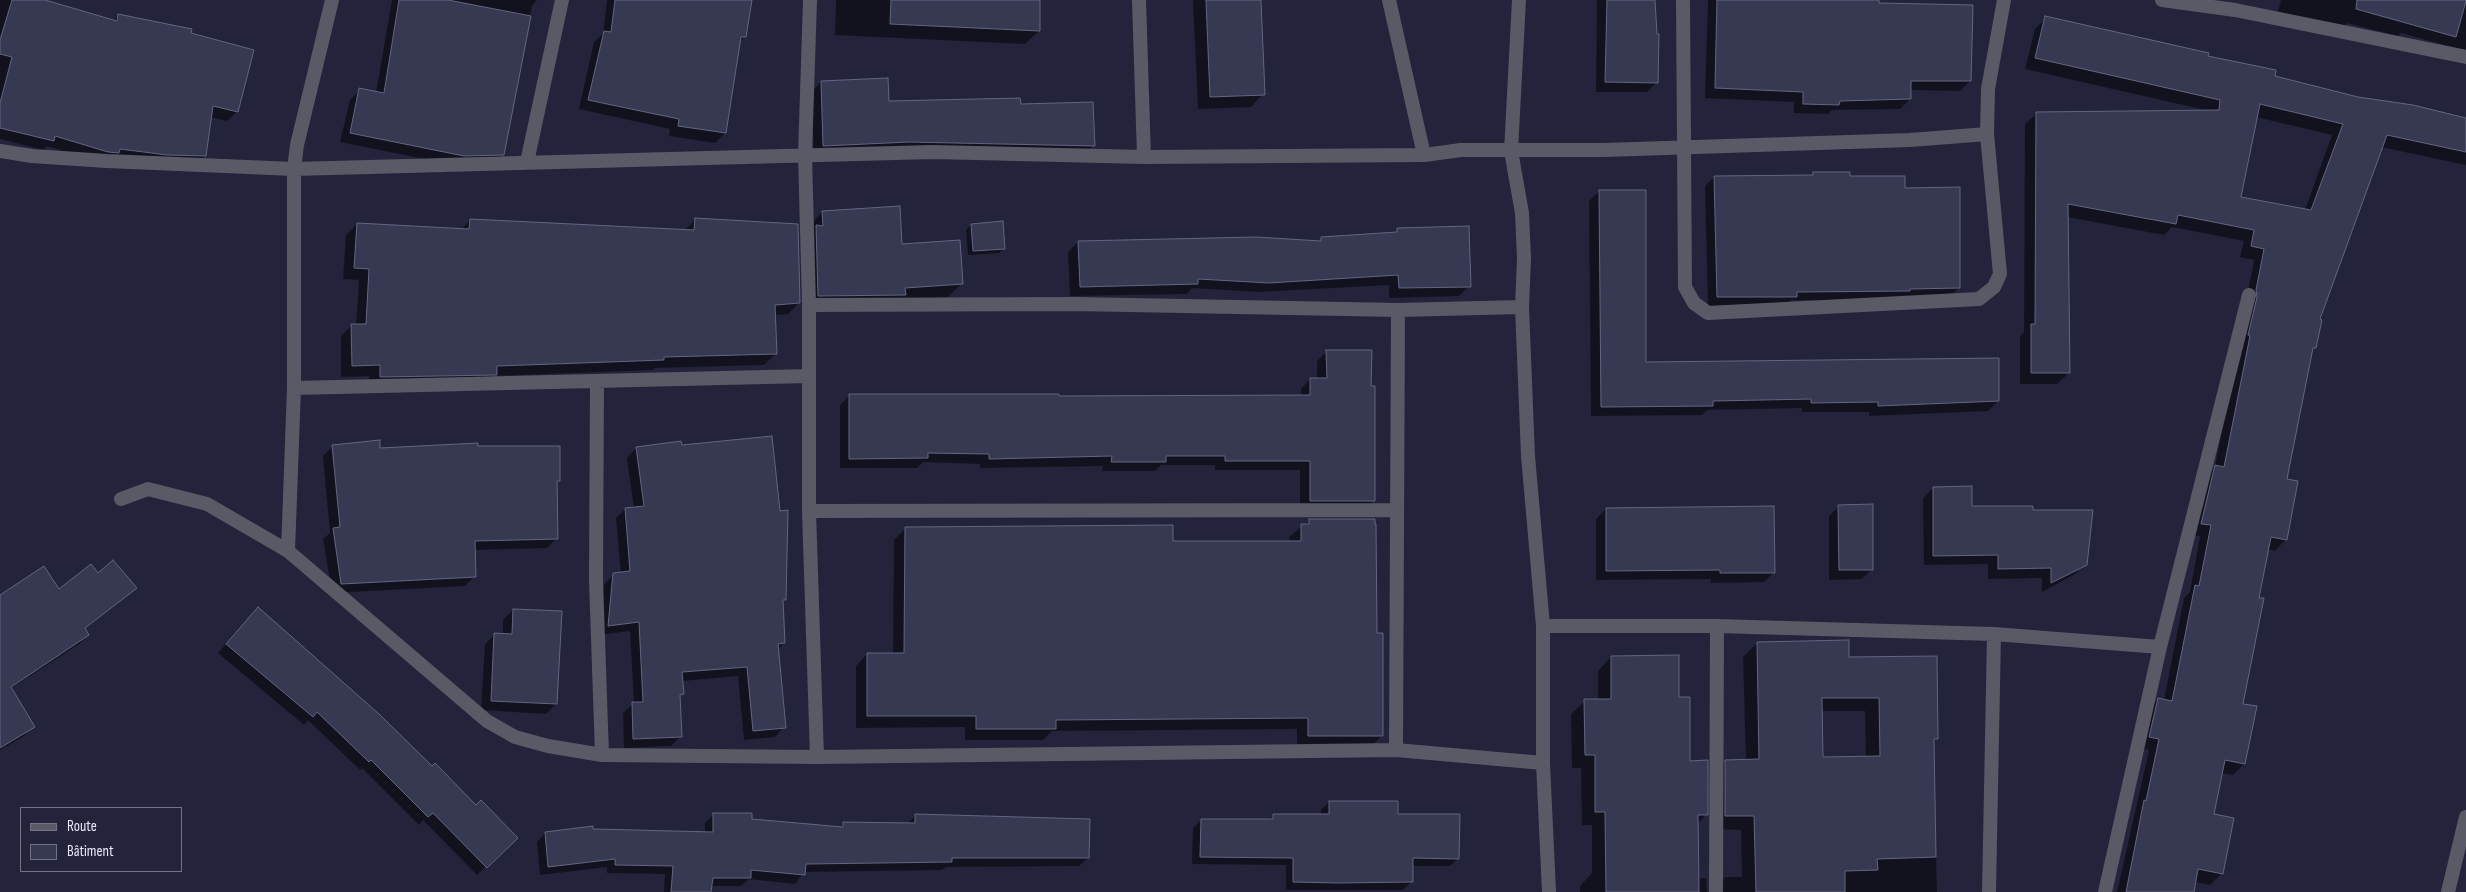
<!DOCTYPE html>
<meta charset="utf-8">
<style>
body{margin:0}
#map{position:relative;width:2466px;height:892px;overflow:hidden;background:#23233b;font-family:"Sofia Sans Condensed",sans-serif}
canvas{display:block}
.legend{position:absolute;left:20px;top:807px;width:162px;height:65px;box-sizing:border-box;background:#23233b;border:1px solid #727387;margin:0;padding:6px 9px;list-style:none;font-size:15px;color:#e9eafa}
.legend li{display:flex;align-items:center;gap:10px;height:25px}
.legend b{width:25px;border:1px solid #727387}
</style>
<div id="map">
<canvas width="2466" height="892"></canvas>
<ul class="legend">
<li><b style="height:6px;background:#595a66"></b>Route</li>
<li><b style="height:14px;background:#373851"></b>Bâtiment</li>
</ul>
</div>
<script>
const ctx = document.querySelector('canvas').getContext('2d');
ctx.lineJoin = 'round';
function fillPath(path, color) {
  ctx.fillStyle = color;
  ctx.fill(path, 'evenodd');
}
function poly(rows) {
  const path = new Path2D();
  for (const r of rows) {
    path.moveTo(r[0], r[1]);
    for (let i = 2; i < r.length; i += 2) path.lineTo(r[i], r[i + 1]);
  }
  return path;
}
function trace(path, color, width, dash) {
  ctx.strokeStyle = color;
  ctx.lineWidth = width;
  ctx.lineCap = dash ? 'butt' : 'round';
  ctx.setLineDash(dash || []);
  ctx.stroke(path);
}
fillPath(poly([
 [0,0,41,0,113,21,119,15,252,51,237,112,227,121,210,117,204,156,195,166,97,162,47,146,43,150,0,139],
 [392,0,537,0,532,6,503,154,493,164,454,165,340,142,350,100,360,90,376,93],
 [607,0,750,0,745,37,739,42,725,133,715,143,669,136,670,129,579,109,594,42,603,34],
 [836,0,1038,0,1039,31,1025,44,835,35],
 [1193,0,1260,0,1263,94,1251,107,1198,109],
 [1597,0,1654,0,1657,82,1647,92,1596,92],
 [1708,0,1878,0,1878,4,1970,81,1960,91,1910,90,1910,99,1900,109,1832,110,1828,114,1794,113,1794,102,1705,98],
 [2281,0,2466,0,2466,56,2463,50,2401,33,2398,36,2347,23,2342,28,2278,12],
 [2046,18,2207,57,2273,77,2358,98,2466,119,2466,165,2381,147,2318,320,2314,348,2311,352,2285,480,2286,539,2275,551,2267,549,2241,705,2244,764,2233,775,2221,773,2213,815,2232,819,2221,874,2210,885,2195,882,2193,892,2117,892,2149,750,2138,748,2147,711,2158,699,2164,700,2184,598,2190,592,2200,536,2190,535,2204,478,2215,467,2254,260,2240,257,2244,241,2172,227,2164,235,2067,217,2069,373,2057,384,2020,384,2020,337,2024,332,2025,124,2037,113,2205,110,2025,69,2035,29],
 [2256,117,2332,135,2305,210,2239,198],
 [821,82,888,102,1020,106,1094,145,1084,155,814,155,811,92],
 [1814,173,1849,178,1904,189,1959,288,1950,297,1857,301,1791,300,1786,305,1708,306,1705,186,1714,177,1811,176],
 [1599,191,1645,363,1998,401,1988,411,1869,416,1869,412,1802,412,1802,408,1707,410,1702,415,1591,416,1589,201],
 [822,212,901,246,961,284,948,297,805,309,809,226],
 [470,220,684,231,695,220,799,303,788,314,774,315,775,354,764,365,655,368,652,370,493,376,485,385,369,388,369,376,341,377,341,336,352,325,356,325,359,280,343,279,346,235,357,224,461,230],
 [971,225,1004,248,999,253,968,255,966,230],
 [1398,230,1469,286,1459,296,1389,298,1389,285,1258,292,1192,288,1187,294,1070,296,1068,252,1078,242,1318,242,1322,238,1393,234],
 [1327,351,1370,387,1373,501,1363,511,1300,511,1300,470,1215,470,1215,465,1161,465,1155,471,1102,471,1103,466,980,468,980,464,923,462,917,468,840,468,840,405,850,395,1058,397,1301,396,1301,389,1310,379,1317,379,1317,361],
 [333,446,379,449,559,481,556,484,557,538,547,548,474,550,475,576,465,586,332,593,323,539,330,533,323,456],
 [681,447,785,600,782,603,784,643,777,650,784,727,775,737,744,740,738,676,682,681,683,694,679,697,680,737,671,746,624,748,623,713,634,703,630,631,599,635,604,584,614,575,621,574,616,518,625,509,634,508,627,458,636,448],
 [1933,488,1971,508,2032,511,2086,564,2075,574,2042,592,2042,578,1988,579,1988,564,1924,565,1923,498],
 [1839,506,1872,569,1862,579,1829,580,1829,516],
 [1606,509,1774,572,1764,582,1711,583,1711,579,1596,580,1596,519],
 [1310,520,1382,736,1370,747,1297,747,1297,729,1052,731,1043,740,965,740,965,727,856,728,856,666,867,654,893,654,894,540,906,528,1172,543,1290,542,1289,537],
 [97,575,135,588,84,629,88,635,79,644,10,689,33,727,24,736,0,750,0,612],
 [513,610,556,704,546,714,481,710,485,644,495,634,503,634,503,620],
 [250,617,476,807,516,838,477,875,423,820,419,825,362,768,360,770,308,720,304,725,218,653],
 [1757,643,1848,659,1937,739,1933,742,1937,892,1712,892,1725,877,1742,877,1741,830,1712,829,1712,775,1726,761,1746,761,1743,657],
 [1821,711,1865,711,1866,758,1822,759],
 [1611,657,1678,699,1689,762,1706,815,1697,824,1698,878,1706,878,1707,892,1580,892,1580,886,1592,873,1592,825,1582,825,1581,768,1572,768,1571,714,1585,701,1598,700,1598,671],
 [1329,802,1397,815,1458,858,1450,866,1412,866,1411,882,1403,890,1286,890,1286,865,1192,864,1193,828,1201,820,1268,821,1273,816,1321,816,1321,810],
 [714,814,751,820,839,828,843,824,907,824,916,815,1088,858,1079,866,946,867,942,870,804,872,795,884,749,879,741,886,710,886,710,892,664,892,665,874,607,873,607,867,540,875,537,842,545,833,592,831,705,833,705,823]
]), '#0007');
const building = poly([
 [12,0,45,0,117,21,118,14,192,29,191,33,254,50,238,112,213,106,206,156,167,155,120,149,119,153,108,152,55,136,54,141,0,128,0,103,12,57,0,54,0,40,12,0],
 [399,0,448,0,531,16,504,155,464,156,350,133,359,88,384,93,399,0],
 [615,0,752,0,746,37,741,37,726,133,678,126,679,119,588,100,604,31,611,32,615,0],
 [891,0,1040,0,1040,31,890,24,891,0],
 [1206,0,1261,0,1265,95,1210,97,1206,0],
 [1607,0,1655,0,1657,34,1659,34,1658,83,1605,82,1607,0],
 [1717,0,1879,0,1879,3,1973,5,1971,81,1911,81,1911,99,1840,101,1839,105,1803,104,1803,92,1715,88,1717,0],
 [2357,0,2466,0,2466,1,2456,37,2356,9,2357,0],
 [2045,16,2209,53,2208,56,2276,70,2275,76,2358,97,2413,105,2466,118,2466,152,2387,135,2320,319,2322,320,2316,348,2313,348,2287,479,2298,481,2287,540,2271,537,2259,598,2264,598,2243,704,2257,706,2245,764,2225,760,2214,814,2234,818,2223,874,2198,869,2194,892,2126,892,2144,800,2146,801,2159,739,2149,737,2158,698,2172,701,2195,585,2199,586,2211,525,2201,524,2215,465,2224,467,2250,336,2248,335,2257,297,2256,290,2264,249,2251,246,2254,230,2178,215,2176,224,2068,204,2070,373,2031,373,2031,324,2035,324,2036,112,2219,110,2220,100,2035,58,2045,16],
 [2260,104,2343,124,2311,210,2241,197,2260,104],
 [888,78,889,101,1020,98,1021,104,1093,102,1095,146,909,142,823,146,821,81,888,78],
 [1813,172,1850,172,1850,176,1905,176,1905,188,1960,187,1960,288,1910,289,1910,291,1797,292,1797,297,1717,297,1714,176,1813,175,1813,172],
 [1599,190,1646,190,1646,362,1999,358,1999,401,1878,406,1878,402,1811,403,1811,399,1713,401,1713,406,1601,407,1599,190],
 [900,206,902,244,960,240,963,284,905,288,906,295,818,296,816,225,823,226,822,211,900,206],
 [695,218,798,224,800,303,775,305,777,354,664,357,664,360,497,366,497,375,380,377,380,365,352,366,351,324,366,324,369,269,354,268,357,223,469,229,470,219,694,230,695,218],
 [1003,221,1005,249,973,251,971,224,1003,221],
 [1469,226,1471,287,1399,288,1398,275,1269,283,1198,279,1198,284,1080,287,1078,241,1256,237,1321,241,1321,237,1397,232,1397,228,1469,226],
 [1326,350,1372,350,1371,386,1375,386,1375,501,1310,501,1310,461,1225,461,1225,456,1166,456,1166,462,1111,462,1112,456,989,459,989,454,928,453,928,458,849,459,849,394,1059,394,1059,396,1310,395,1310,378,1327,378,1326,350],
 [772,436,780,511,788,510,786,600,783,600,785,643,778,644,786,728,753,731,747,667,682,672,684,694,680,695,682,737,633,739,632,702,643,702,639,622,608,626,613,573,630,571,625,508,644,506,636,447,681,441,682,445,772,436],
 [380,440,380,448,478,443,478,446,560,446,560,481,557,481,558,539,475,541,476,577,341,584,333,528,340,527,332,445,380,440],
 [1972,486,1972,506,2033,506,2033,510,2093,510,2087,565,2051,583,2051,568,1998,569,1998,555,1933,556,1933,487,1972,486],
 [1873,504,1873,570,1839,570,1838,505,1873,504],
 [1774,506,1775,573,1720,573,1720,570,1606,571,1606,508,1774,506],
 [1309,519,1375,519,1375,524,1376,524,1377,633,1383,633,1383,736,1308,736,1308,718,1056,720,1056,729,976,729,976,716,867,716,867,653,904,653,905,527,1173,525,1173,541,1301,541,1301,524,1309,524,1309,519],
 [113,560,137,588,85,628,89,635,11,687,35,727,0,748,0,595,44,566,59,589,91,564,98,573,113,560],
 [258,607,379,714,432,766,435,763,476,805,481,800,518,838,487,868,433,813,428,817,371,760,369,762,317,712,313,717,226,644,258,607],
 [513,609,562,611,557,704,491,701,494,633,512,634,513,609],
 [1849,640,1849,657,1937,656,1938,739,1934,739,1936,857,1877,859,1878,870,1845,871,1845,892,1756,892,1754,816,1725,816,1725,760,1759,759,1757,642,1849,640],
 [1822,698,1879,698,1880,756,1823,757,1822,698],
 [1679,655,1679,697,1690,697,1690,761,1708,760,1708,815,1698,815,1699,892,1606,892,1605,812,1595,812,1595,755,1585,755,1584,699,1611,699,1611,656,1679,655],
 [1329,801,1398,801,1398,814,1460,814,1459,859,1413,858,1413,882,1337,883,1293,882,1293,858,1200,857,1201,819,1273,819,1273,814,1329,814,1329,801],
 [713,813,752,813,752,819,843,827,843,822,915,823,915,814,1090,819,1089,858,952,858,952,862,806,864,805,875,751,870,751,878,713,878,711,892,671,892,673,866,615,865,615,859,548,867,545,832,593,826,593,829,713,832,713,813]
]);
fillPath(building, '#373851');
trace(building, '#646581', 1);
trace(poly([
 [810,0,805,155,809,305,809,511,817,757],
 [1139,0,1144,157],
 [1389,0,1424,155],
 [1519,0,1511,151,1522,213,1524,258,1522,307,1528,456,1543,626,1543,763,1549,892],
 [1683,0,1685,287,1694,303,1708,313,1979,299,1994,287,2000,274,1987,134,1988,89,2004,0],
 [2162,0,2235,10,2466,57],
 [0,151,32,156,107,161,294,169,933,152,1144,157,1424,155,1461,150,1604,150,1910,140,1987,134],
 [527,162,562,0],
 [809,305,1075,304,1398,310,1522,307],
 [597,381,596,580,602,755],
 [294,388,809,376],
 [121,499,148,489,207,504,288,551,487,721,515,737,548,746,602,755,817,757,1396,750,1543,763],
 [809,511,1396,510],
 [288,551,294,388,294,169,297,145,332,0],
 [1543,626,1717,626,1994,634,2160,647],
 [1396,750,1398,310],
 [1716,892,1717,626],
 [1989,892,1994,634],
 [2105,892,2160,647,2249,295],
 [2448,892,2466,817]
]), '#595a66', 14);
</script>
